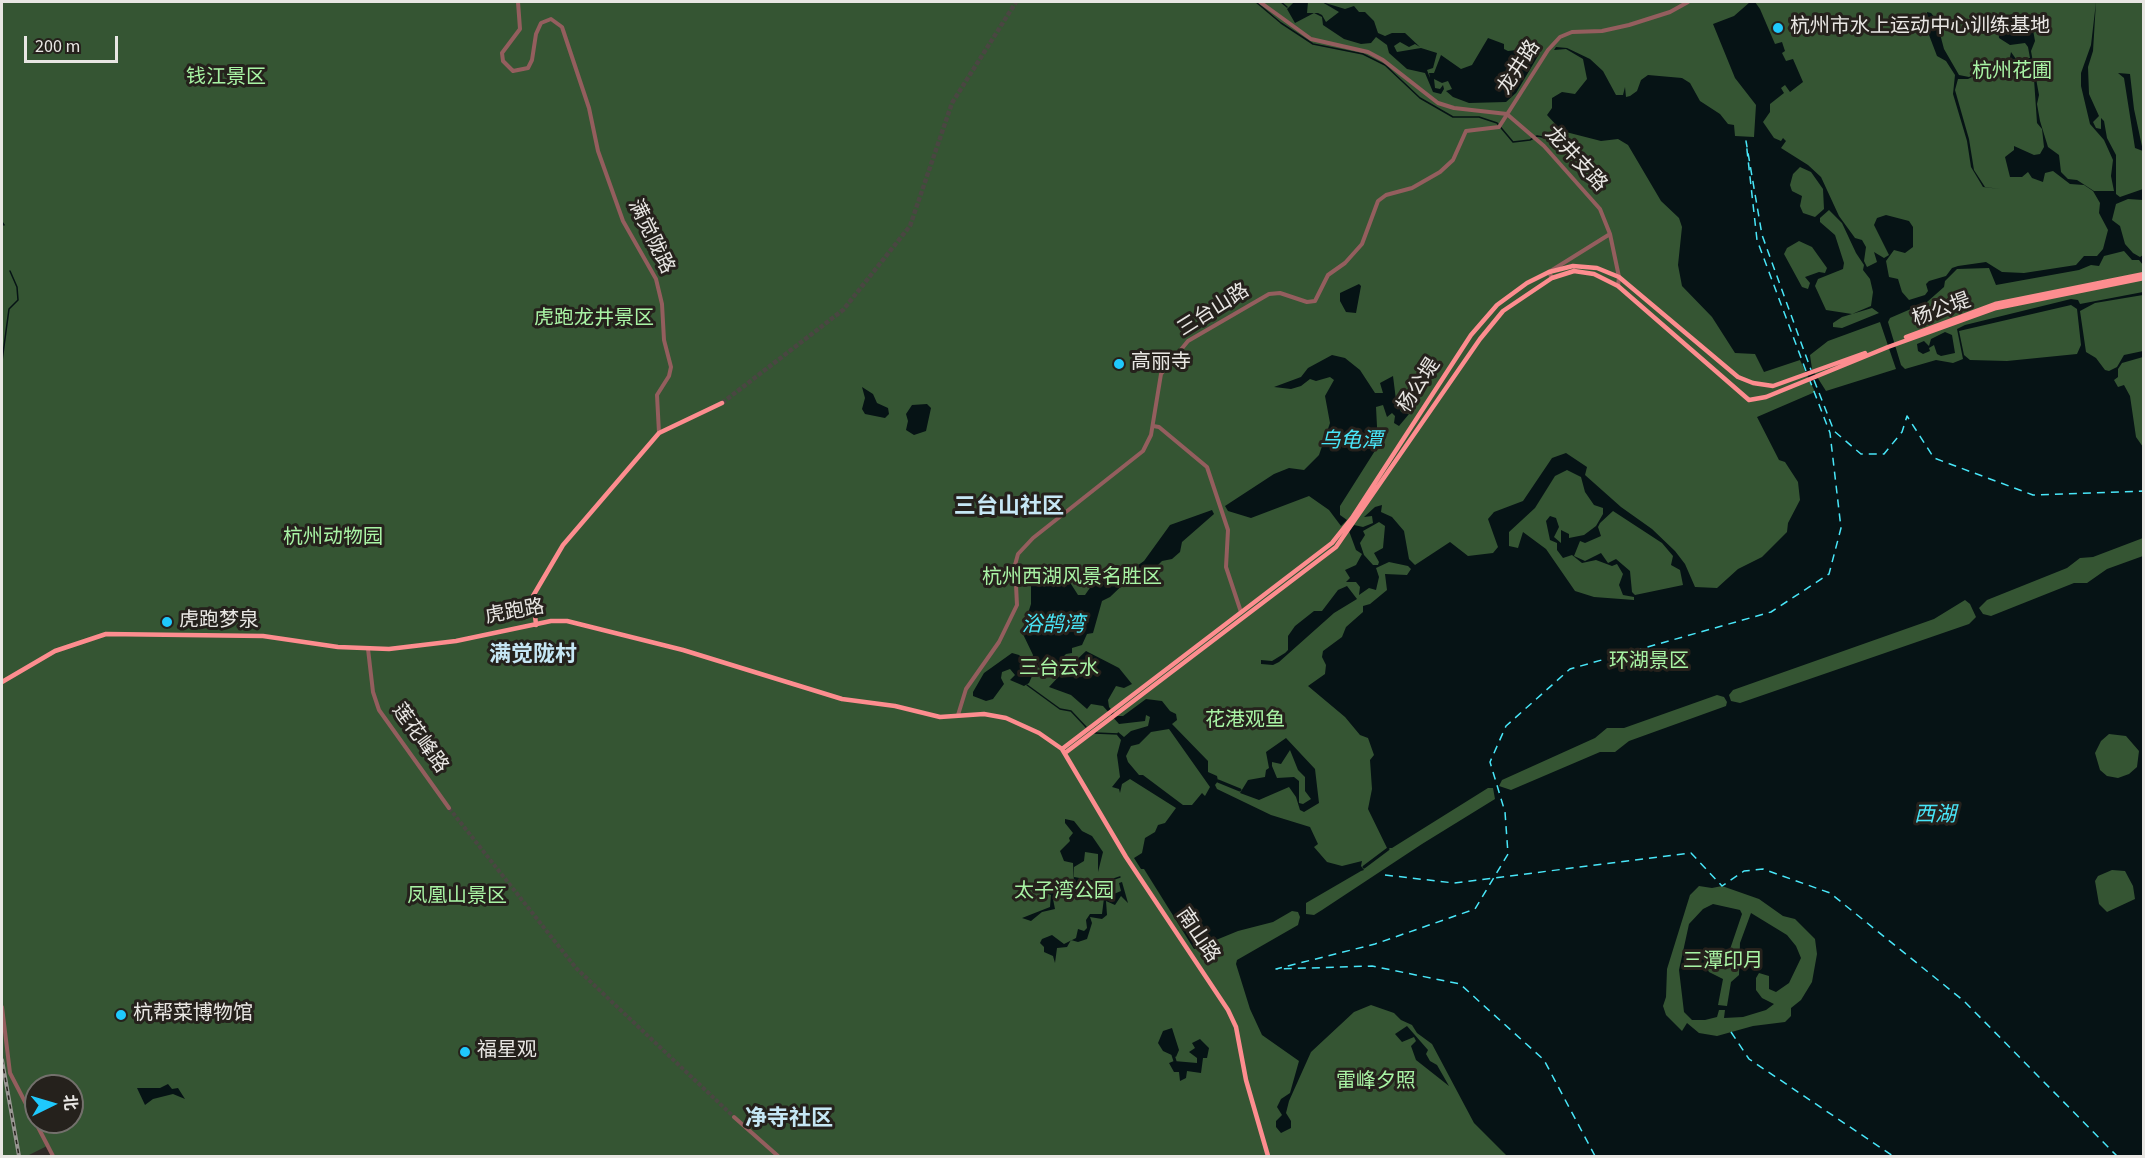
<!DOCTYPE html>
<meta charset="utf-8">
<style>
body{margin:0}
#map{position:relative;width:2145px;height:1158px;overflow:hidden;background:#2e2a26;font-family:"Source Sans 3","Noto Sans SC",sans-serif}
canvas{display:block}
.frame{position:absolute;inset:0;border:3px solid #e8e6e3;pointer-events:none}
.north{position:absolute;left:24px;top:1074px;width:60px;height:60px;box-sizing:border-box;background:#25211c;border:2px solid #73706c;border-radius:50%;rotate:85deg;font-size:16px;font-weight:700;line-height:24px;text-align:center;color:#e8e6e3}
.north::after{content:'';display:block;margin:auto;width:21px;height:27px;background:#1fc9fd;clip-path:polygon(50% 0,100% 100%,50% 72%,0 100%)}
.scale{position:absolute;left:24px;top:36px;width:94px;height:27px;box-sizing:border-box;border:3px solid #e8e6e3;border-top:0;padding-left:8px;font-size:18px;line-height:21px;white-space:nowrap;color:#e8e6e3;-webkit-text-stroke:4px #25211c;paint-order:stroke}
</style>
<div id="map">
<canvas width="2145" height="1158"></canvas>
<div class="frame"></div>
<div class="north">北</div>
<div class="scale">200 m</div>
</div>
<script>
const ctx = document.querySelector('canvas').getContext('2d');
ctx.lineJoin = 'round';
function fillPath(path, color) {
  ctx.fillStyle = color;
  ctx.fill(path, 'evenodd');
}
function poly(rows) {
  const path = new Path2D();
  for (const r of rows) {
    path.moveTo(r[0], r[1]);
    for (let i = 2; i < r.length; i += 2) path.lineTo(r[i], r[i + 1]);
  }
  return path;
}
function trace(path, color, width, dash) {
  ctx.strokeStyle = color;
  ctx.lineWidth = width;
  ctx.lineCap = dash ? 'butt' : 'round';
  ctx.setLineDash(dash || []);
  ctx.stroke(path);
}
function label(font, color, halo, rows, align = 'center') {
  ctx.font = font + ' "Source Sans 3","Noto Sans SC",sans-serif';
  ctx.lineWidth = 6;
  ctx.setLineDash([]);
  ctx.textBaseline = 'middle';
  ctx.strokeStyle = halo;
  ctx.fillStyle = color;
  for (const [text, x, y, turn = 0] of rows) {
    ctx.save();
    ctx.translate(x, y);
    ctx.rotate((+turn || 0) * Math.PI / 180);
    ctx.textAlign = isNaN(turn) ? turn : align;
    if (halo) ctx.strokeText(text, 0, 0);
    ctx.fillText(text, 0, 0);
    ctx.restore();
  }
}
fillPath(poly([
 [2,2,2143,2,2143,1156,55,1156,49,1145,27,1156,2,1156],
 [36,1086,72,1086,72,1122,36,1122]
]), '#355533');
fillPath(poly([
 [1294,2,1308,2,1307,13,1318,13,1322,15,1326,22,1339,12,1322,2,1345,9,1354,6,1359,12,1365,12,1374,21,1378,33,1385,36,1392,33,1405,33,1420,47,1415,44,1409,47,1400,42,1394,46,1397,52,1421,48,1437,53,1433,68,1427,70,1430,78,1429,73,1434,73,1441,55,1461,69,1472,65,1488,38,1504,44,1504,49,1508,51,1534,48,1538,56,1516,93,1506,102,1469,103,1453,97,1446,91,1452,89,1448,81,1442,83,1434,79,1435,88,1440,89,1443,85,1444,89,1441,94,1433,92,1425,73,1407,69,1389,53,1387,45,1376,37,1371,43,1361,44,1344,39,1323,25,1322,17,1314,13,1295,23,1287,9],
 [1750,2,1755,2,1760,9,1775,44,1782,42,1785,51,1782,53,1786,61,1793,59,1803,82,1790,92,1785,85,1781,88,1784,93,1770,104,1770,112,1763,122,1774,138,1781,141,1783,138,1786,141,1781,148,1808,165,1821,177,1839,216,1855,238,1862,240,1866,247,1864,261,1867,267,1877,262,1874,252,1884,258,1889,255,1874,225,1877,218,1886,215,1909,221,1913,227,1913,247,1905,253,1894,250,1886,261,1889,277,1898,279,1902,292,1909,300,1925,295,1928,291,1926,284,1929,281,1946,276,1952,268,1958,266,1986,262,2002,272,2024,273,2076,265,2084,256,2097,256,2103,249,2108,230,2099,213,2100,203,2093,191,2084,185,2070,184,2053,171,2045,173,2043,182,2032,178,2028,172,2022,177,2010,177,2005,157,2014,150,2014,146,2034,155,2040,154,2044,147,2042,129,2037,123,2034,79,2031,76,2016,74,2008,80,1996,72,1994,66,2009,62,2011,52,2016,59,2030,58,2028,47,2025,43,2010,45,1999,38,1998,28,2004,19,2014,17,2030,24,2039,24,2033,30,2035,41,2031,51,2039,95,2037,104,2040,121,2048,147,2059,155,2061,172,2068,179,2077,180,2094,191,2114,191,2111,176,2113,160,2104,140,2090,124,2081,86,2081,73,2091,45,2096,2,2093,51,2088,67,2089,94,2099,116,2093,122,2096,128,2101,129,2101,118,2104,121,2107,138,2116,155,2116,194,2120,197,2143,189,2143,200,2128,199,2116,204,2112,220,2120,226,2125,244,2133,253,2140,257,2143,255,2143,265,2139,260,2132,260,2124,251,2104,256,2099,266,2091,265,2079,270,1996,285,1989,268,1957,269,1945,281,1944,287,1927,302,1890,318,1888,322,1901,365,1905,369,1936,360,1953,363,1963,359,1957,329,1965,325,2071,299,2078,300,2080,304,2143,292,2143,295,2095,303,2080,311,2086,352,2096,358,2105,370,2109,371,2117,367,2124,355,2143,351,2143,357,2122,363,2118,369,2118,377,2114,380,2118,387,2124,385,2130,396,2136,437,2143,447,2143,538,2093,557,2080,558,2067,568,1987,600,1979,608,1983,614,1991,616,2074,583,2087,583,2107,569,2143,556,2143,1156,1507,1156,1474,1123,1432,1044,1417,1033,1412,1025,1401,1020,1394,1013,1371,1005,1354,1012,1311,1052,1289,1101,1286,1113,1291,1121,1291,1128,1281,1133,1276,1127,1276,1121,1282,1115,1277,1107,1281,1099,1290,1093,1299,1061,1262,1035,1250,1009,1236,964,1237,960,1298,925,1300,917,1298,912,1292,911,1273,922,1238,931,1194,949,1144,869,1141,869,1134,858,1142,853,1145,838,1155,832,1158,825,1165,823,1176,808,1130,779,1122,784,1120,793,1119,789,1112,787,1120,777,1117,755,1121,740,1117,735,1118,732,1124,737,1131,731,1148,726,1150,717,1146,715,1145,721,1119,724,1103,706,1091,704,1087,709,1071,695,1049,687,1061,674,1057,667,1047,664,1039,668,1032,659,1033,655,1022,632,1031,604,1031,586,1036,572,1042,569,1064,573,1078,595,1085,595,1098,576,1108,578,1117,567,1134,568,1144,561,1170,525,1212,510,1214,514,1182,542,1180,552,1172,559,1162,561,1148,575,1132,576,1110,597,1102,601,1093,633,1087,634,1082,645,1072,648,1072,653,1066,654,1060,660,1065,665,1070,666,1086,651,1119,668,1132,684,1124,688,1116,686,1108,700,1109,707,1117,716,1123,716,1146,699,1162,701,1170,711,1176,714,1177,720,1172,724,1208,761,1208,772,1217,776,1218,781,1215,785,1217,789,1271,815,1310,827,1318,844,1314,847,1327,862,1342,866,1362,861,1361,866,1364,870,1361,871,1306,903,1306,914,1314,915,1322,910,1422,844,1495,799,1493,788,1488,788,1392,848,1387,848,1368,809,1372,789,1370,760,1374,755,1368,738,1360,735,1345,717,1308,686,1325,674,1326,665,1322,657,1323,651,1342,637,1346,627,1363,612,1363,606,1370,604,1387,590,1385,574,1407,575,1411,569,1408,566,1389,562,1376,568,1379,577,1376,590,1369,588,1359,595,1360,587,1356,582,1346,582,1350,578,1345,570,1356,565,1362,554,1356,550,1349,531,1354,525,1363,527,1373,523,1372,516,1364,517,1375,507,1382,505,1381,512,1392,517,1404,531,1409,559,1415,565,1450,542,1468,556,1493,553,1498,547,1488,519,1494,512,1523,501,1552,458,1566,453,1587,467,1585,475,1621,507,1652,529,1675,551,1685,564,1695,587,1717,588,1738,569,1762,557,1787,532,1788,523,1800,500,1798,482,1785,462,1779,460,1757,417,1815,392,1800,360,1764,372,1755,354,1735,353,1712,317,1682,286,1678,265,1682,227,1679,218,1661,201,1628,145,1618,139,1601,141,1562,131,1555,135,1550,143,1547,139,1558,127,1547,115,1552,108,1552,98,1562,92,1575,94,1587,79,1583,59,1566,49,1554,50,1556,47,1567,48,1590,59,1603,71,1616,95,1623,95,1625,87,1626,97,1630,96,1637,91,1641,80,1648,75,1682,78,1690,83,1700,101,1720,114,1728,124,1734,125,1735,136,1754,137,1756,105,1735,78,1713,24,1734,16],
 [1800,167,1811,172,1823,189,1824,209,1815,217,1803,213,1800,206,1802,196,1792,191,1790,185,1793,174],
 [1829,210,1842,223,1856,253,1864,265,1863,270,1870,279,1873,292,1871,306,1852,314,1826,310,1815,286,1818,279,1843,269,1844,263,1835,235,1820,222,1820,218],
 [1799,241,1812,247,1827,268,1825,273,1819,272,1805,277,1810,283,1808,289,1802,287,1784,254,1787,248],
 [2071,305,2077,309,2081,345,2077,354,2007,361,1970,360,1964,355,1959,331],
 [1872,308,1879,313,1842,328,1833,327,1833,323,1842,317],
 [1880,322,1896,369,1826,391,1812,369,1810,355,1828,341],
 [1567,470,1581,477,1585,492,1594,505,1603,508,1603,514,1596,526,1584,535,1569,538,1569,534,1561,530,1561,543,1554,537,1559,527,1556,518,1550,516,1546,521,1550,540,1557,543,1557,550,1563,558,1572,555,1582,563,1596,560,1612,566,1617,564,1623,574,1619,585,1623,595,1634,597,1634,600,1594,597,1575,591,1546,549,1523,532,1518,548,1509,546,1509,532,1535,508,1555,476],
 [1613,511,1662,543,1673,556,1671,565,1680,570,1683,585,1635,595,1632,592,1630,571,1616,559,1608,563,1601,553,1585,561,1574,556,1580,541,1585,543,1601,536,1598,527,1600,523],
 [1379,522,1385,526,1383,548,1374,553,1379,562,1378,565,1373,565,1364,555,1360,543,1365,535,1363,531],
 [1965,600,1970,604,1976,617,1969,624,1740,703,1731,701,1729,695,1733,690,1934,619],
 [1717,695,1724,697,1727,702,1726,706,1629,741,1615,752,1600,752,1511,790,1499,786,1502,780,1595,738,1607,728,1624,728],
 [1169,729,1210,787,1205,796,1202,793,1192,805,1183,805,1143,775,1139,775,1128,762,1126,756,1131,746,1139,744,1151,732],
 [2109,734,2126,736,2139,751,2137,767,2129,774,2118,778,2107,776,2100,770,2095,753,2101,741],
 [2112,870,2125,871,2133,886,2135,899,2107,912,2099,904,2095,881,2098,876],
 [1699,886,1712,888,1722,886,1759,899,1783,916,1795,919,1815,939,1817,954,1812,982,1801,1000,1791,1008,1791,1016,1785,1022,1753,1026,1717,1036,1699,1033,1687,1023,1682,1031,1666,1015,1663,1006,1666,997,1667,969,1690,895],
 [1927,12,1931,13,1936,19,1944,49,1959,75,1969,77,1985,69,1992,71,1985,71,1968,79,1958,79,1955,90,1969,139,1974,170,1985,187,2000,189,1983,187,1971,167,1967,141,1953,94,1955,75,1946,61,1937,56,1929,35],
 [2118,73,2130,74,2134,109,2143,151,2135,148,2124,78],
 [1359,284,1361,286,1356,313,1346,312,1340,301,1340,293],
 [1945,332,1952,335,1955,353,1941,356,1937,354,1934,345,1929,348,1930,351,1923,354,1918,351,1917,344,1924,341,1929,346,1931,339],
 [1332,355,1345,358,1360,370,1375,393,1383,393,1380,383,1393,376,1396,400,1401,412,1409,414,1399,426,1394,423,1395,416,1392,413,1387,417,1383,405,1376,407,1378,446,1340,506,1340,515,1347,520,1341,526,1329,510,1309,496,1251,518,1228,511,1225,506,1274,474,1289,468,1304,470,1319,455,1330,423,1325,396,1334,380,1330,377,1316,381,1310,379,1301,386,1291,389,1274,387,1301,377,1308,368],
 [862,387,873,394,877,403,888,408,889,414,885,418,865,414,862,409,865,398],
 [927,404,931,408,926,431,914,435,906,430,908,421,906,414,912,405],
 [1347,586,1357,599,1334,613,1279,662,1273,665,1261,664,1261,660,1272,661,1285,653,1288,650,1288,636,1295,626,1314,611,1322,611,1338,590],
 [1012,653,1019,655,1035,669,1029,683,1024,686,1010,680,1015,675,1010,669,1002,672,1001,678,1004,684,993,699,986,701,973,696,973,692,984,673],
 [1286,738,1315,769,1319,803,1304,812,1300,810,1296,797,1289,787,1259,800,1240,793,1248,780,1265,777,1266,770,1269,768,1266,752],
 [1290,750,1298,770,1305,777,1305,791,1311,799,1303,804,1299,803,1299,781,1294,777,1277,778,1272,766,1272,762,1281,764],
 [1065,819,1074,821,1082,831,1092,836,1103,852,1098,872,1098,854,1085,852,1084,861,1074,867,1074,877,1097,881,1112,878,1113,881,1095,883,1082,893,1057,894,1053,899,1055,909,1042,912,1031,921,1022,918,1050,907,1051,895,1042,892,1048,890,1049,884,1055,890,1064,891,1068,889,1067,883,1074,883,1073,863,1064,861,1060,851,1070,841,1069,838,1073,833,1065,823],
 [1122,882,1128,903,1121,896,1115,905,1106,901,1107,915,1102,919,1090,917,1092,923,1087,939,1078,942,1071,940,1067,947,1057,948,1055,963,1053,956,1044,952,1044,947,1040,943,1042,939,1052,935,1064,944,1076,938,1078,929,1084,931,1087,928,1086,920,1090,914,1102,914,1104,898,1121,891,1119,883],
 [1713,904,1740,910,1742,914,1726,961,1721,958,1708,959,1707,968,1709,972,1723,979,1718,1005,1727,1006,1731,982,1739,975,1740,943,1751,913,1787,935,1796,946,1801,958,1789,983,1776,992,1769,989,1769,976,1759,973,1756,978,1756,990,1762,998,1774,1004,1766,1010,1743,1017,1724,1018,1725,1010,1719,1010,1717,1017,1705,1020,1692,1020,1684,1012,1679,970,1689,924,1703,909],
 [1407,1026,1428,1050,1426,1054,1430,1061,1437,1065,1449,1086,1416,1060,1411,1046,1416,1041,1414,1037,1402,1042,1395,1034],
 [1172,1028,1179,1050,1176,1057,1163,1051,1158,1043,1163,1031],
 [1200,1039,1209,1048,1207,1058,1203,1058,1201,1073,1187,1071,1186,1078,1180,1081,1179,1072,1174,1072,1169,1063,1174,1061,1197,1063,1197,1058,1189,1052,1195,1048,1192,1043],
 [168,1084,172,1089,178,1088,185,1099,173,1094,153,1099,145,1105,137,1088,160,1088]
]), '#061315');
trace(poly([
 [1256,2,1281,23,1313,44,1363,54,1385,65,1420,98,1453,117,1479,117,1497,123,1513,142,1530,140,1537,136,1548,138],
 [1281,2,1287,7],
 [2,222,4,225],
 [2,361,9,309,18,300,17,287,10,271],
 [1027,685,1060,709,1071,711,1086,727],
 [1095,733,1118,734],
 [1114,879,1120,877]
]), '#061315', 1.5);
trace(poly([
 [1218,781,1240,790],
 [1364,867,1388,849],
 [1173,1055,1175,1061]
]), '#061315', 3);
trace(poly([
 [1806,371,1757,240,1746,141,1762,235,1811,370],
 [1814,380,1834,431,1861,454,1884,454,1902,432,1907,416,1934,458,2033,495,2144,491],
 [1385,875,1454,883,1691,853,1722,886,1744,871,1763,869,1830,893,1964,1001,2117,1156],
 [1731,1032,1749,1059,1893,1156],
 [1595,1156,1544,1060,1460,984,1372,966,1276,969,1375,944,1475,909,1508,854,1505,812,1490,762,1506,726,1570,669,1771,612,1829,574,1841,528,1830,433,1810,381]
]), '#48e6f8', 1.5, [8, 6]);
trace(poly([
 [449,808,576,968,734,1117]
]), '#4a4642', 4, [4, 2]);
trace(poly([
 [722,403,843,310,910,226,952,103,1016,2]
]), '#4a4642', 4.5, [4.5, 2]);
trace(poly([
 [518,2,520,29,502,53,503,61,513,71,528,68,532,60,536,34,541,23,551,19,562,27,589,108,598,151,623,221,656,279,662,304,664,340,671,367,669,376,657,395,659,433],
 [1260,2,1311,39,1368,52,1383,60,1438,103,1454,108,1507,114],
 [1508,115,1544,146,1600,209,1610,234,1619,277,1618,286],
 [1552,278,1549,272,1610,234],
 [1153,426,1159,427,1207,467,1228,530,1226,567,1241,612],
 [368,649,373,692,379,710,449,808],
 [958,715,966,689,999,642,1017,605,1015,565,1018,554,1033,538,1143,451,1151,435,1161,374,1188,341,1269,294,1280,293,1307,302,1315,301,1328,275,1345,263,1362,244,1378,201,1386,195,1412,188,1440,172,1453,160,1466,131,1499,127,1548,50,1560,37,1572,32,1602,31,1629,25,1670,12,1688,2],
 [2,1007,10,1073,53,1156],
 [734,1117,778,1156]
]), '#945e5e', 4);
trace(poly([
 [1906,337,1995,304,2144,274],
 [536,625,533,596,563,545,659,433,722,403],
 [2,682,55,651,106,634,263,636,338,647,389,649,456,641,551,621,567,621,683,650,842,699,895,706,940,717,984,714,1006,718,1039,733,1062,749,1126,857,1228,1010,1236,1027,1246,1080,1268,1156],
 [1062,749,1332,543,1352,518,1471,335,1497,305,1527,283,1549,272,1573,266,1597,268,1619,277,1738,377,1753,383,1773,386,1865,353],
 [1065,753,1336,547,1480,339,1503,311,1552,278,1574,271,1594,274,1618,286,1749,400,1766,397,1888,347,1996,308,2144,278]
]), '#fd8d8f', 4.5);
const rail = poly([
 [2,1060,19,1156]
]);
trace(rail, '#989692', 4);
trace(rail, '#25211c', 1.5, [4.5]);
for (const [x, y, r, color] of [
 [1778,28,6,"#1fc9fd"],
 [1119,364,6,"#1fc9fd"],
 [167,622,6,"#1fc9fd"],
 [121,1015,6,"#1fc9fd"],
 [465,1052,6,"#1fc9fd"]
]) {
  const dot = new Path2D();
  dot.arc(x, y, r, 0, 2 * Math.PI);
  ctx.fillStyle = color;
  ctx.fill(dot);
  trace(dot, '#25211c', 2);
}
label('20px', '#e8e6e3', '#25211c', [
 ["杭州市水上运动中心训练基地",1790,28],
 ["高丽寺",1131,364],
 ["虎跑梦泉",179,622],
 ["杭帮菜博物馆",133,1015],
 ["福星观",477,1052]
], 'left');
label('20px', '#e8e6e3', '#25211c', [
 ["龙井路",1520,68,-57],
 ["龙井支路",1575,160,47],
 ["满觉陇路",650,237,64],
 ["三台山路",1214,311,-32],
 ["杨公堤",1942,311,-20],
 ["杨公堤",1420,386,-57],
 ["虎跑路",515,613,-10],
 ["莲花峰路",419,739,54],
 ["南山路",1197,936,56]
]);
label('20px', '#a8f3a4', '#25211c', [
 ["杭州花圃",2012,73],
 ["钱江景区",226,79],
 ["虎跑龙井景区",594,320],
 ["杭州动物园",333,539],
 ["杭州西湖风景名胜区",1072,579],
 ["环湖景区",1649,663],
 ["三台云水",1059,670],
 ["花港观鱼",1245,722],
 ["太子湾公园",1064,893],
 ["凤凰山景区",457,898],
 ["三潭印月",1723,963],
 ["雷峰夕照",1376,1083]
]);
label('italic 21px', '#48e6f8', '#25211c', [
 ["乌龟潭",1351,442],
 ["浴鹄湾",1053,626],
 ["西湖",1935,816]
]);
label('bold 22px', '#c6e7f5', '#25211c', [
 ["三台山社区",1009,508],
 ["满觉陇村",533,656],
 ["净寺社区",789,1120]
]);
</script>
